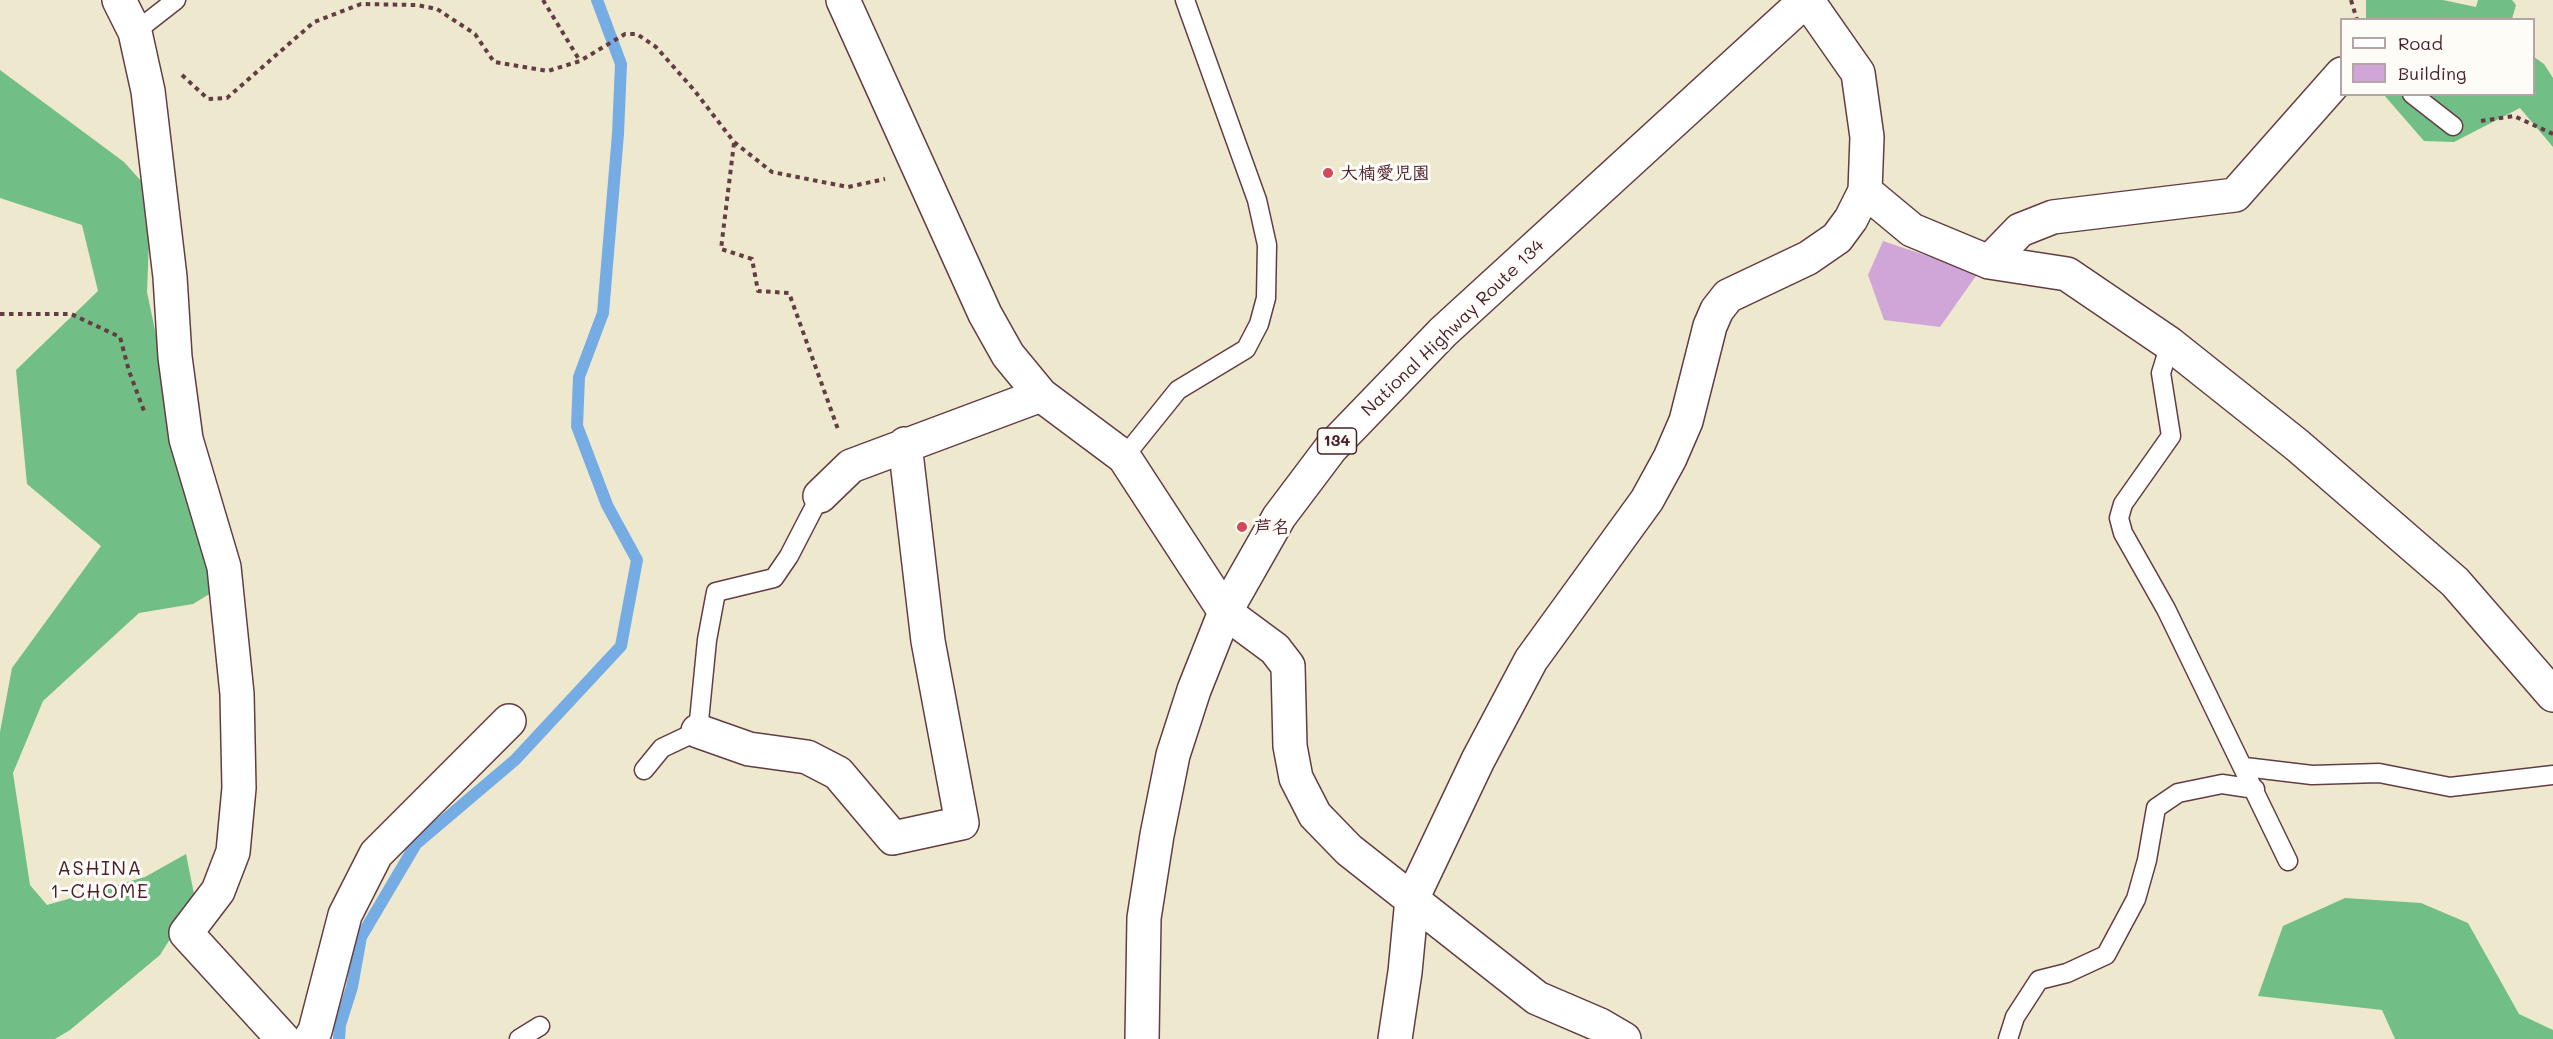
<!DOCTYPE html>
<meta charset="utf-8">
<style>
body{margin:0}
#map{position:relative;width:2553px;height:1039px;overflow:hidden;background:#eee8ce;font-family:Mali,sans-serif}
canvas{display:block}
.legend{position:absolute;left:2340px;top:18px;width:195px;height:78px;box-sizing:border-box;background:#fdfcf7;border:2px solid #b5a4a5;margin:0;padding:8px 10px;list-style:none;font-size:18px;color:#4a1f2b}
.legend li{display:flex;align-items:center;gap:12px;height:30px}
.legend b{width:30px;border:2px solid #b5a4a5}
</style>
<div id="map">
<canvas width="2553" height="1039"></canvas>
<ul class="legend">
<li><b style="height:8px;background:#fff"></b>Road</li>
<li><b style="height:16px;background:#d0a6d8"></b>Building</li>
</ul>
</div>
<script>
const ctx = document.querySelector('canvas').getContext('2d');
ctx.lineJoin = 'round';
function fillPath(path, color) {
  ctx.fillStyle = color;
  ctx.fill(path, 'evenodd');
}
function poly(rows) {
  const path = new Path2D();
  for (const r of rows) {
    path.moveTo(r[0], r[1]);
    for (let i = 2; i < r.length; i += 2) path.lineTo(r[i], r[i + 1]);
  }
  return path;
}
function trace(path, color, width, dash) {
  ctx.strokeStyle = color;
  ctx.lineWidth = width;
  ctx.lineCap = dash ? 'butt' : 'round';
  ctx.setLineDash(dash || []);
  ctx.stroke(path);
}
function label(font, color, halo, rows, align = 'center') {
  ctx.font = font + ' Mali,"Klee One",sans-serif';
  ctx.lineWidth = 6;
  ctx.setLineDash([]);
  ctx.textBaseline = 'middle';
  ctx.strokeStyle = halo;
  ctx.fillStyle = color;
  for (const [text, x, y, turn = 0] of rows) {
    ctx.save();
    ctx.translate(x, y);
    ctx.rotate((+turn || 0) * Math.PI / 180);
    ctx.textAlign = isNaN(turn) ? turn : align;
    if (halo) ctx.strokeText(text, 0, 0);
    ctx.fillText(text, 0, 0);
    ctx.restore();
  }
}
fillPath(poly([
 [2366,0,2443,0,2476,7,2478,0,2512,0,2516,5,2512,19,2366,20],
 [2534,57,2544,64,2553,78,2553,147,2520,108,2454,142,2424,141,2384,95,2534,94],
 [0,70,124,162,151,192,147,292,166,383,216,590,193,604,139,613,43,701,13,773,30,885,47,905,145,877,186,854,195,899,160,955,70,1030,55,1039,0,1039,0,732,12,668,101,546,27,484,16,370,98,291,82,225,0,198],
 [2345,898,2421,903,2468,923,2519,1014,2553,1030,2553,1039,2395,1039,2382,1010,2258,996,2283,926]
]), '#72be87');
trace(poly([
 [339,1039,340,1025,352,987,361,937,416,844,515,760,621,646,637,560,607,505,577,426,579,377,603,313,618,134,621,64,597,0]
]), '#75ace4', 12);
fillPath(poly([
 [1883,241,1978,273,1940,327,1884,320,1868,275]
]), '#d0a6d8');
const service = poly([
 [135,32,176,0],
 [2412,94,2453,126],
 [2170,344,2161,373,2171,436,2123,504,2119,518,2123,533,2166,609,2288,861],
 [1124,457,1178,390,1246,349,1259,324,1266,298,1267,245,1257,200,1185,0],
 [2245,767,2312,775,2379,773,2450,787,2553,775],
 [644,770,662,748,698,731,707,640,716,592,774,578,789,556,820,496],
 [519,1039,540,1026],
 [2008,1039,2015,1017,2039,980,2067,973,2106,955,2136,899,2147,860,2156,808,2178,793,2222,784,2255,789]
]);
const minor = poly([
 [119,0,135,32,148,91,170,277,175,357,186,439,224,567,237,694,239,788,233,852,218,891,186,933,283,1039],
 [843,0,985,314,1008,355,1041,395,1124,457,1225,612,1275,649,1288,666,1290,746,1296,778,1315,815,1349,850,1537,998,1600,1025,1624,1039],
 [1807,0,1858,73,1867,137,1865,191,1912,230,1989,262,2067,274,2170,344,2297,445,2455,582,2553,695],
 [1989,262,2020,230,2053,217,2235,195,2342,74],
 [820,496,851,466,1041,395],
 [698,731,749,749,807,757,838,773,893,838,962,823,928,641,905,444],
 [310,1039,315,1031,345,915,376,854,509,721],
 [1395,1039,1405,972,1412,899,1478,760,1531,660,1647,500,1670,458,1686,421,1710,326,1717,310,1728,296,1808,258,1837,238,1851,219,1865,191]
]);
const trunk = poly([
 [1142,1039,1144,918,1157,835,1173,755,1194,690,1225,612,1279,517,1331,448,1443,332,1806,0]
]);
trace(service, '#633d43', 21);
trace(minor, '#633d43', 36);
trace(trunk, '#633d43', 36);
trace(poly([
 [543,0,580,61],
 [2351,0,2357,20],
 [182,75,208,99,227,98,314,22,361,4,417,5,437,9,475,34,494,62,548,71,580,61,625,34,637,34,656,47,694,90,734,142,772,172,848,187,885,179],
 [2481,121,2514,116,2553,134],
 [734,143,721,249,752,259,758,291,789,293,839,432],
 [0,314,71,314,120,337,129,371,144,411]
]), '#633d43', 4, [4.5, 4.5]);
trace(service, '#fff', 18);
trace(minor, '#fff', 33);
trace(trunk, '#fff', 33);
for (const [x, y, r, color] of [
 [1328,173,6,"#d1495b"],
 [1242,527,6,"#d1495b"]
]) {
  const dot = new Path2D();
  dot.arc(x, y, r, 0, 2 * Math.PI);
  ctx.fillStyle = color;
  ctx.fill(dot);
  trace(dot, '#fdfcf7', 2);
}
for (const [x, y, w] of [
 [1337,441,39]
]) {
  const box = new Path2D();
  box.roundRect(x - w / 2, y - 13, w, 26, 4.5);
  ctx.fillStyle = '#fdfcf7';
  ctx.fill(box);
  trace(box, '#4a1f2b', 1.5);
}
label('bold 16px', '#4a1f2b', null, [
 ["134",1337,441]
]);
label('bold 18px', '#4a1f2b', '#fdfcf7', [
 ["大楠愛児園",1340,173],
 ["芦名",1254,527]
], 'left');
label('18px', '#4a1f2b', '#fdfcf7', [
 ["National Highway Route 134",1453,328,-44]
]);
ctx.letterSpacing = '1.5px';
label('20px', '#4a1f2b', '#fdfcf7', [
 ["ASHINA",100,869],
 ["1-CHOME",100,892]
]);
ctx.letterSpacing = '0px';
</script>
